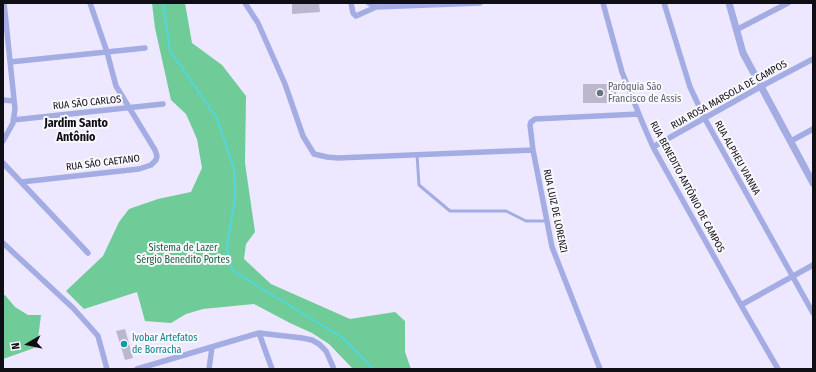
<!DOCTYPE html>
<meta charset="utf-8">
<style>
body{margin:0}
#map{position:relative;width:816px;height:372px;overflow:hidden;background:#ede7ff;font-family:"Fira Sans Condensed",sans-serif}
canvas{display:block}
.frame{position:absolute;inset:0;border:4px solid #100e15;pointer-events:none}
.north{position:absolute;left:8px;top:324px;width:40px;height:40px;-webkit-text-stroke:3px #f9f8fd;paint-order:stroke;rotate:261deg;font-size:11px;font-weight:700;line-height:16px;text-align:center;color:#100e15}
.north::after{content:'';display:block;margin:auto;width:14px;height:18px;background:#100e15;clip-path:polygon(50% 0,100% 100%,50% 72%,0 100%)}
</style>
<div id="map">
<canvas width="816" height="372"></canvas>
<div class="frame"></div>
<div class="north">N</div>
</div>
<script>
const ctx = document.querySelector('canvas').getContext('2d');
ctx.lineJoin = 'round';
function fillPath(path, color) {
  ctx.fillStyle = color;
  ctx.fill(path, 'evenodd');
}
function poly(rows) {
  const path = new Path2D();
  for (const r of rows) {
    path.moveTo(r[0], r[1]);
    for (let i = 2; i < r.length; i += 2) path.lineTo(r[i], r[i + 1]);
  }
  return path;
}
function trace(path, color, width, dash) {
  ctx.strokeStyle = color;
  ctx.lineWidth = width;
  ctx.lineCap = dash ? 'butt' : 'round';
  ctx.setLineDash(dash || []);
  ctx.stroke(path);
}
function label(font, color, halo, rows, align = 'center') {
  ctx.font = font + ' "Fira Sans Condensed",sans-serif';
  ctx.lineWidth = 4;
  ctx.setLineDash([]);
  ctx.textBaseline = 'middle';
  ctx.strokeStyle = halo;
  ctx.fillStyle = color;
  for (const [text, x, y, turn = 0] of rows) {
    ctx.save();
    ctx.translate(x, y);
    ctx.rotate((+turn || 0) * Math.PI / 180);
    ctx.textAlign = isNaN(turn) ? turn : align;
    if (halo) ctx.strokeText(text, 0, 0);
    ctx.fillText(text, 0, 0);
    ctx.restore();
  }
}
fillPath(poly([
 [152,3,185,3,192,43,222,65,246,96,245,163,255,232,246,244,244,259,271,284,350,319,395,312,405,321,405,352,411,369,353,369,329,344,312,333,290,323,254,304,203,309,186,314,171,323,145,321,137,292,84,309,66,291,103,256,119,222,129,209,158,199,191,192,202,168,197,139,186,114,171,100,155,28],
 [5,295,15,307,28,315,41,315,37,347,3,359,3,296]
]), '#6fcb97');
trace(poly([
 [163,3,170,51,217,118,234,169,235,198,227,246,228,258,233,271,343,338,373,369]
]), '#4fd9df', 2);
fillPath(poly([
 [292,3,319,3,320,12,292,14],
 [583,84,608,84,616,87,616,99,613,103,583,103],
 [125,329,133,358,125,360,116,331]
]), '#bcb7cd');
trace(poly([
 [417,155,419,185,450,211,506,211,526,221,546,221]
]), '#a3ade4', 3);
trace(poly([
 [245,3,258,23,285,84,303,136,314,154,327,157,338,158,533,150],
 [351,3,353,13,356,16,376,7],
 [369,3,376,7,480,3],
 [603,3,622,72,643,124,653,147,741,305,778,369],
 [664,3,690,87,705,119,813,313],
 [736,30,788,3],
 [10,62,145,48],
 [3,100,14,101],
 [13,120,163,104],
 [3,141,13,123,15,109,4,3],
 [791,141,813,129],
 [653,147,760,87,813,59],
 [3,163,88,253],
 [21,182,139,169,151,165,156,160,157,156,155,150,116,86,107,52,90,3],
 [3,243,73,308,91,328,98,336,107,369],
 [741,305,813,265],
 [259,333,272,369],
 [137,369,259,333,302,338,312,340,319,344,326,351,334,369],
 [209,369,212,347],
 [600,369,552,247,533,150,530,125,531,122,535,119,639,114]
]), '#a3ade4', 5.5);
trace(poly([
 [729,3,743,53,813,183]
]), '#a3ade4', 7);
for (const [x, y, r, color] of [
 [600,93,4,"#6b7280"],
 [124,344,4,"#0f9aa8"]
]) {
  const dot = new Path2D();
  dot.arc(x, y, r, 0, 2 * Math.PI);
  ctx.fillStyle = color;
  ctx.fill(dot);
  trace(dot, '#f9f8fd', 1.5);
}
label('10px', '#5b616d', '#f9f8fd', [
 ["Paróquia São",608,87],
 ["Francisco de Assis",608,99]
], 'left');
label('10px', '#100e15', '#f9f8fd', [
 ["RUA ROSA MARSOLA DE CAMPOS",729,95,-29],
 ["RUA SÃO CARLOS",87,103,-6],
 ["RUA ALPHEU VIANNA",737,158,61],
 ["RUA SÃO CAETANO",103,163,-7],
 ["RUA BENEDITO ANTÔNIO DE CAMPOS",687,187,62],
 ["RUA LUIZ DE LORENZI",555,211,78]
]);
label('10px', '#1a5f3d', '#f9f8fd', [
 ["Sistema de Lazer",183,248],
 ["Sérgio Benedito Portes",183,260]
]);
label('10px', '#0d838f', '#f9f8fd', [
 ["Ivobar Artefatos",132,338],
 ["de Borracha",132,350]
], 'left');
label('bold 12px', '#100e15', '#f9f8fd', [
 ["Jardim Santo",76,124],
 ["Antônio",76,138]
]);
</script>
